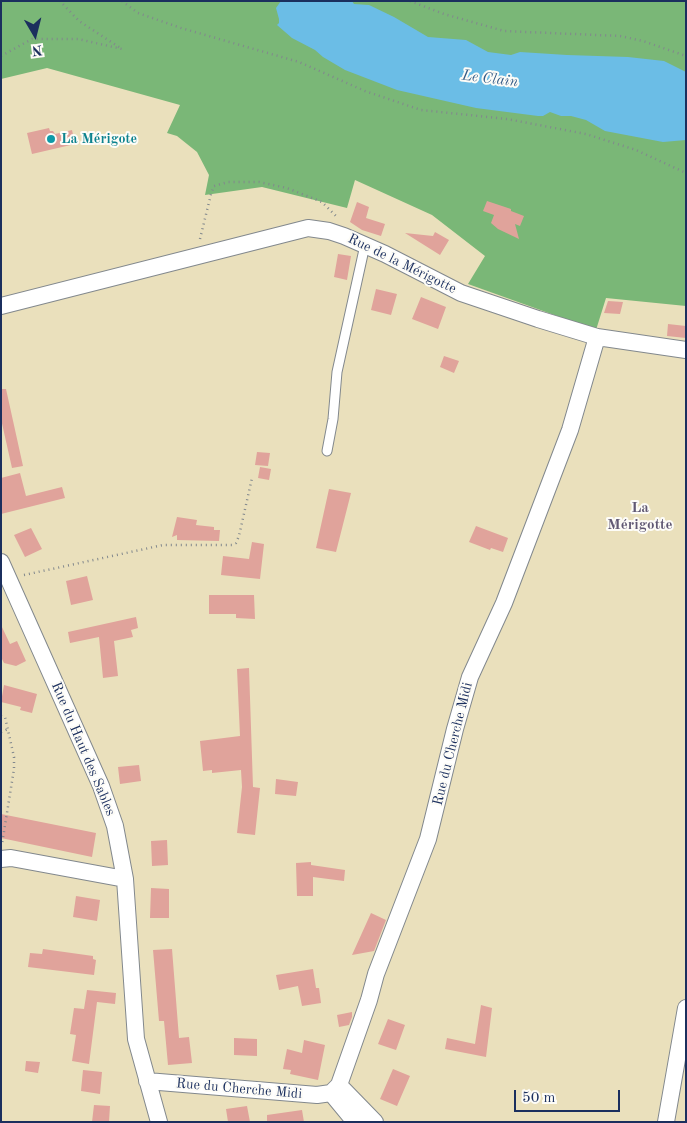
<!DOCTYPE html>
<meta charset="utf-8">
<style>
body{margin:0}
#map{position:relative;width:687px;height:1123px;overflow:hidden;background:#eae0bc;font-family:"Old Standard TT",serif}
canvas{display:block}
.frame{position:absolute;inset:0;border:2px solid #1b2f5e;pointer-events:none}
.north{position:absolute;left:10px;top:10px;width:50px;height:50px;-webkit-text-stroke:4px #fdfcf7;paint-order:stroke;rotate:172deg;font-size:14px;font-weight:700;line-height:20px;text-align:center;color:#1b2f5e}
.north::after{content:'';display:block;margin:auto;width:18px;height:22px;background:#1b2f5e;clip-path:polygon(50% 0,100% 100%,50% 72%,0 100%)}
.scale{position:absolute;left:514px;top:1090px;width:106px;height:22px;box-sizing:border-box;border:2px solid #1b2f5e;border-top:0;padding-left:6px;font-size:15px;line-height:18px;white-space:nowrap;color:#1b2f5e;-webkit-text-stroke:4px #fdfcf7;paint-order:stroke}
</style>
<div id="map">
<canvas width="687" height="1123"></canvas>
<div class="frame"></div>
<div class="north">N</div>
<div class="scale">50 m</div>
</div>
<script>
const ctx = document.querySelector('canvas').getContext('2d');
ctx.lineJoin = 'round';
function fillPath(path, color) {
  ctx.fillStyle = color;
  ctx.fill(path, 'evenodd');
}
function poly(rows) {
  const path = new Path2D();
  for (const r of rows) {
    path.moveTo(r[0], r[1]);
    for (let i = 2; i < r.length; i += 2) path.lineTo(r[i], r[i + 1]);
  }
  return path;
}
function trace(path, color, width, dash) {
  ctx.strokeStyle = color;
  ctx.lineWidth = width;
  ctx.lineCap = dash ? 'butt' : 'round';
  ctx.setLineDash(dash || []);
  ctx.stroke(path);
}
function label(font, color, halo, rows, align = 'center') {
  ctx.font = font + ' "Old Standard TT",serif';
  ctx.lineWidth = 4;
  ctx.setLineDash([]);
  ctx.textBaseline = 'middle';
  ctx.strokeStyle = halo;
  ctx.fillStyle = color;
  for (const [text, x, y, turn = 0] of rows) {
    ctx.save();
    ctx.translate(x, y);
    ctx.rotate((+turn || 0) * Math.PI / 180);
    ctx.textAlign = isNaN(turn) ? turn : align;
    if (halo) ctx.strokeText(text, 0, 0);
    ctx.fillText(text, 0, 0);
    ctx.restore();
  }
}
fillPath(poly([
 [1,1,686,1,686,306,606,298,596,330,468,284,485,256,432,215,355,180,347,208,262,187,205,195,209,175,197,152,177,136,167,133,180,105,47,68,1,79]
]), '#7ab777');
fillPath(poly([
 [281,1,352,1,354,4,369,5,394,17,428,37,466,40,488,52,511,55,520,52,567,55,628,57,664,61,686,72,686,140,663,142,605,131,586,120,571,116,561,116,550,112,543,116,538,116,476,108,397,90,345,70,323,57,315,50,292,38,277,25,279,23,279,19,276,8]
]), '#6bbde6');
fillPath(poly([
 [49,128,50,131,53,131,55,134,72,130,75,144,32,154,27,133],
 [487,201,511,209,511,211,524,216,520,226,515,224,519,239,498,229,491,223,494,215,483,211],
 [357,202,369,207,366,218,385,224,381,236,362,230,350,222],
 [435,232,449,240,440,255,405,233,433,236],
 [338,254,351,256,347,280,334,277],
 [376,289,397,294,391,315,371,310],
 [421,297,446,307,438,329,412,319],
 [608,301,623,302,620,314,604,313],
 [668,324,686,326,686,338,667,336],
 [444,356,459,361,454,373,440,367],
 [1,389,6,389,23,466,12,468,1,419],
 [257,452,270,453,268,466,255,465],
 [260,467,271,469,269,480,258,478],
 [20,473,26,496,62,487,65,498,1,514,1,478],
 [329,489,351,493,336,552,316,548],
 [177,517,197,520,196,525,214,527,214,530,220,530,219,541,177,540,177,535,172,537],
 [476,526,508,538,503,552,491,548,490,550,469,542],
 [31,528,42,549,25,557,14,535],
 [252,542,264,544,260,579,221,575,223,556,249,559],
 [87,576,93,600,71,605,66,581],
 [209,595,254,595,255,619,236,618,236,614,209,614],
 [136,617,138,628,131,630,133,637,114,641,118,676,103,678,99,637,70,643,68,632],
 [1,625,10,644,17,641,26,661,16,666,4,663,1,657],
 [249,668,253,787,260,788,255,835,237,833,242,787,241,770,212,773,212,770,203,771,200,741,240,736,237,669],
 [4,685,37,694,32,713,20,710,21,707,1,702],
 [139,765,141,781,120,784,118,767],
 [276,779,298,782,296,796,275,794],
 [1,814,96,833,92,857,1,838],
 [167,840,168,865,152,866,151,841],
 [311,862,311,865,345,870,344,881,313,877,313,896,297,896,296,863],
 [151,888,169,889,169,918,150,918],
 [76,896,100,900,97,921,73,917],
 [371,913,386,920,374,951,352,955],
 [43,949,93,956,93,959,96,960,94,975,28,967,30,953,42,954],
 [172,949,179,1038,189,1037,192,1063,168,1065,164,1021,159,1021,153,950],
 [313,969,316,988,319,988,321,1003,302,1006,298,986,279,990,276,975],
 [87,990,116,993,115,1004,97,1002,89,1064,72,1061,76,1035,70,1034,74,1008,84,1009],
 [481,1005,492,1008,486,1057,445,1049,447,1038,475,1044],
 [352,1012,352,1017,349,1025,339,1027,337,1015],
 [388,1019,405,1025,396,1050,378,1044],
 [234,1038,257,1039,257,1056,234,1055],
 [304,1040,325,1045,318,1080,290,1074,291,1070,283,1069,287,1049,302,1053],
 [26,1061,40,1062,38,1073,25,1071],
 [393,1069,410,1076,397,1106,380,1099],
 [83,1070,102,1072,100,1094,81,1091],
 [94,1105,110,1106,109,1122,92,1122],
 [247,1106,250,1122,228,1122,226,1109],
 [302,1110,304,1122,267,1122,267,1115]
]), '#e0a39b');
const service = poly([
 [327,451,333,419,337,372,365,245]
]);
const minor = poly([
 [1,306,308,228,329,231,344,236,385,254,461,293,538,319,597,337,686,350],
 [1,562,101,786,115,826,125,879,136,1039,159,1122],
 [1,859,11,858,125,879],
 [147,1081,317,1095,331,1093,339,1085,369,1000,376,974,428,839,455,729,470,677,504,603,570,430,597,337],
 [339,1085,375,1122],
 [331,1093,355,1122],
 [666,1122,686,1008]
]);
trace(service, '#82888d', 11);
trace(minor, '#82888d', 18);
trace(poly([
 [122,1,138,13,181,28,299,62,365,91,421,110,507,119,586,134,636,150,686,173],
 [410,1,444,14,504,31,620,36,643,41,686,56],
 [1,56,32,39,78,39,122,49,79,21,60,1],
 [200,239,211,194,214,186,228,182,259,182,287,188,322,202,338,218],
 [24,575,163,545,232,545,236,543,239,536,252,478],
 [1,716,5,717,14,757,14,769,2,844],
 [1,732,8,729]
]), '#82888d', 2.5, [1, 4]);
trace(service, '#fff', 9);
trace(minor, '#fff', 16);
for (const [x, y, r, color] of [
 [51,139,5,"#0f9aa8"]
]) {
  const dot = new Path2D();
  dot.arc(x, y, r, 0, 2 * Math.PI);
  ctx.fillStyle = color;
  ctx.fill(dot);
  trace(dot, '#fdfcf7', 2);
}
label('bold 14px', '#0d838f', '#fdfcf7', [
 ["La Mérigote",61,139]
], 'left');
label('14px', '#1b2f5e', '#fdfcf7', [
 ["Rue de la Mérigotte",402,264,26],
 ["Rue du Cherche Midi",453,744,-76],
 ["Rue du Haut des Sables",83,749,67],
 ["Rue du Cherche Midi",239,1089,5]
]);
label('italic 15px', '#335a87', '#fdfcf7', [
 ["Le Clain",490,79,7]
]);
label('bold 15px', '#605873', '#fdfcf7', [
 ["La",640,508],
 ["Mérigotte",640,525]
]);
</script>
